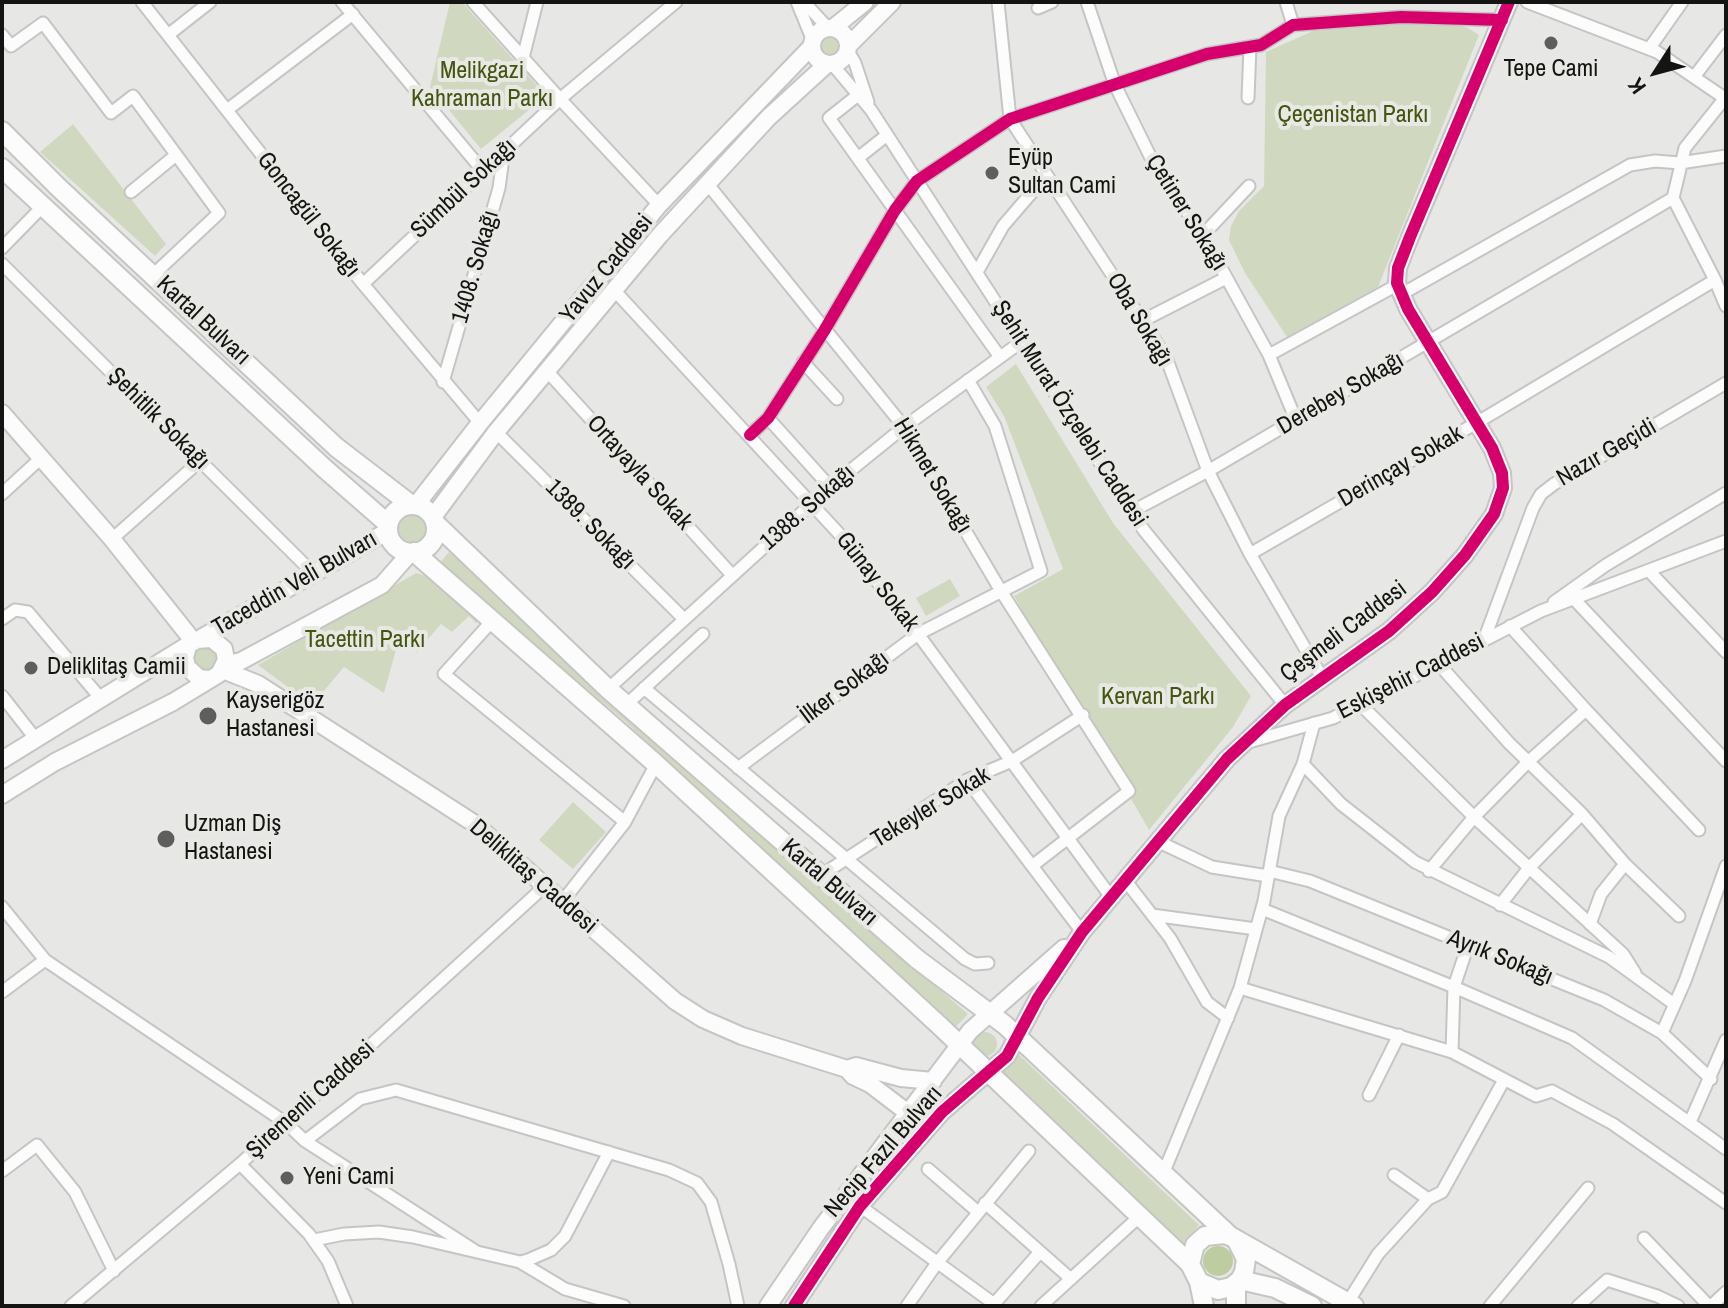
<!DOCTYPE html>
<meta charset="utf-8">
<style>
body{margin:0}
#map{position:relative;width:1728px;height:1308px;overflow:hidden;background:#e7e8e6;font-family:"Archivo Narrow",sans-serif}
canvas{display:block}
.frame{position:absolute;inset:0;border:4px solid #141413;pointer-events:none}
.north{position:absolute;left:1616px;top:32px;width:80px;height:80px;-webkit-text-stroke:6px #e8e9e5;paint-order:stroke;rotate:234deg;font-size:22px;font-weight:700;line-height:32px;text-align:center;color:#141413}
.north::after{content:'';display:block;margin:auto;width:28px;height:36px;background:#141413;clip-path:polygon(50% 0,100% 100%,50% 72%,0 100%)}
</style>
<div id="map">
<canvas width="1728" height="1308"></canvas>
<div class="frame"></div>
<div class="north">K</div>
</div>
<script>
const ctx = document.querySelector('canvas').getContext('2d');
ctx.lineJoin = 'round';
function fillPath(path, color) {
  ctx.fillStyle = color;
  ctx.fill(path, 'evenodd');
}
function poly(rows) {
  const path = new Path2D();
  for (const r of rows) {
    if (r.length === 3) {
      path.moveTo(r[0] + r[2], r[1]);
      path.arc(r[0], r[1], r[2], 0, 2 * Math.PI);
      continue;
    }
    path.moveTo(r[0], r[1]);
    for (let i = 2; i < r.length; i += 2) path.lineTo(r[i], r[i + 1]);
  }
  return path;
}
function trace(path, color, width, dash) {
  ctx.strokeStyle = color;
  ctx.lineWidth = width;
  ctx.lineCap = dash ? 'butt' : 'round';
  ctx.setLineDash(dash || []);
  ctx.stroke(path);
}
function label(font, color, halo, rows, align = 'center') {
  ctx.font = font + ' "Archivo Narrow",sans-serif';
  ctx.lineWidth = 8;
  ctx.setLineDash([]);
  ctx.textBaseline = 'middle';
  ctx.strokeStyle = halo;
  ctx.fillStyle = color;
  for (const [text, x, y, turn = 0] of rows) {
    ctx.save();
    ctx.translate(x, y);
    ctx.rotate((+turn || 0) * Math.PI / 180);
    ctx.textAlign = isNaN(turn) ? turn : align;
    if (halo) ctx.strokeText(text, 0, 0);
    ctx.fillText(text, 0, 0);
    ctx.restore();
  }
}
fillPath(poly([
 [450,2,462,2,546,96,481,149,430,87],
 [1390,24,1455,24,1468,28,1479,35,1378,287,1287,337,1245,273,1229,240,1231,226,1239,211,1264,186,1266,52,1313,31],
 [829,44,11],
 [73,124,166,244,155,256,40,152],
 [1016,364,1113,523,1251,696,1233,727,1149,830,1014,596,1063,569,1004,416,986,387],
 [412,529,17],
 [449,552,534,622,631,719,759,834,968,1014,951,1032,626,722,439,564],
 [416,573,432,578,483,615,476,623,469,616,452,632,441,624,417,652,399,639,384,693,344,667,312,705,258,665],
 [950,579,960,596,926,616,916,598],
 [205,658,13],
 [573,802,606,832,573,869,539,840],
 [985,1044,12],
 [1016,1052,1199,1225,1181,1246,998,1074]
]), '#d0d9c0');
fillPath(poly([
 [1218,1261,15]
]), '#becda0');
const street = poly([
 [142,2,363,284,480,423],
 [342,2,483,171],
 [473,2,560,99,659,205],
 [797,2,813,41],
 [804,2,828,28],
 [998,2,1010,119,1166,357,1208,471,1250,554,1323,679],
 [1087,2,1115,85,1154,164,1203,235,1269,355,1296,420],
 [1286,2,1293,25],
 [1527,2,1657,52,1726,99],
 [1038,8,1052,2],
 [2,35,11,46,43,23,111,113,133,96,219,213,153,275],
 [168,35,210,2],
 [1649,49,1682,2],
 [848,51,855,63,868,102],
 [523,58,537,2],
 [832,64,871,110,1143,529,1285,705],
 [1694,77,1726,35],
 [858,95,829,118,1000,357],
 [1248,98,1250,47],
 [1725,98,1685,148,1673,198,1715,280,1726,306],
 [227,110,353,14],
 [858,158,887,135],
 [706,182,904,427,1001,591,1129,791,1032,866],
 [131,192,176,155],
 [1203,235,1249,186],
 [2,248,43,206],
 [2,264,314,574],
 [977,272,1003,226,1046,176],
 [363,284,560,99,676,2],
 [614,290,843,538,918,634,1111,897],
 [1400,295,1630,165,1655,161,1680,163,1726,156],
 [1142,321,1226,278],
 [1269,355,1397,285],
 [803,362,837,399],
 [547,371,732,575],
 [443,382,499,188,504,151],
 [768,418,830,487],
 [496,432,683,618],
 [750,435,768,418,824,331,895,210,917,181,1010,119,1207,54,1261,45,1293,25,1401,17,1502,20],
 [2,494,41,458],
 [1131,512,1208,471,1673,198],
 [112,539,200,461],
 [1250,554,1478,422,1715,280],
 [1649,571,1726,652],
 [1574,599,1726,761],
 [1554,602,1606,565,1726,493],
 [2,619,15,610,28,612,102,700],
 [493,620,444,674,625,822],
 [1510,626,1586,710],
 [1484,640,1533,508,1541,494,1554,484,1726,383],
 [1437,662,1509,743,1582,814,1625,864,1679,916],
 [644,688,965,959,975,964,988,963],
 [608,689,830,487,904,427,1021,342],
 [2,696,35,738],
 [1359,703,1474,817,1623,954,1635,973],
 [626,705,703,634],
 [1249,742,1333,718,1541,611,1726,541],
 [1303,764,1341,804,1415,862,1609,957,1674,1004],
 [738,768,918,634,1041,571,995,426,968,380],
 [967,780,1082,932],
 [1157,841,1212,867,1268,876],
 [1269,871,1310,881,1604,1000,1662,1033,1711,1079],
 [1429,871,1474,817,1529,761,1586,710,1699,830],
 [820,876,967,780,1012,761,1083,715],
 [1125,880,1170,938,1207,1002,1228,1018],
 [562,902,625,822,656,764],
 [1500,905,1529,868,1582,814],
 [2,907,45,960,286,1123,305,1141,477,1252],
 [1262,909,1454,987,1572,1038,1726,1149],
 [1152,915,1256,929],
 [1590,924,1601,894,1625,864],
 [1240,988,1452,1052,1536,1096,1552,1091,1613,1124,1726,1203],
 [2,992,45,960],
 [1662,1033,1685,981,1726,866],
 [1452,1052,1454,987,1468,945],
 [1369,1095,1399,1035],
 [1690,1122,1726,1040],
 [305,1141,360,1099,396,1090,669,1170,697,1183,711,1202,729,1264,738,1306],
 [240,1164,309,1234,328,1261,347,1306],
 [928,1169,978,1212],
 [2,1171,37,1145,75,1192,114,1271],
 [1163,1174,1240,988,1264,901,1279,816,1303,764,1314,723],
 [1394,1175,1428,1199],
 [985,1203,1071,1279],
 [860,1206,997,1306],
 [1644,1238,1709,1306],
 [314,1240,344,1234,379,1232,413,1237,520,1262,528,1260,551,1250,565,1236,609,1152],
 [520,1262,565,1289,624,1306],
 [1348,1302,1378,1254,1428,1199,1442,1192,1504,1080],
 [994,1304,1040,1252],
 [71,1306,240,1164,545,886],
 [907,1306,937,1263,1029,1151],
 [1041,1306,1140,1216],
 [1490,1306,1588,1188],
 [1578,1306,1607,1280,1657,1296,1678,1306],
 [1711,1306,1726,1292]
]);
const secondary = poly([
 [830,46,18],
 [833,28,865,2],
 [848,46,892,2],
 [2,413,112,539,194,642],
 [416,505,480,423,659,205,812,46],
 [433,517,496,432,660,235,769,117,827,64],
 [201,638,388,531],
 [188,647,185,657,187,667,199,678,209,679],
 [225,665,241,661,382,585,411,552],
 [223,670,258,684,475,824,675,1001,703,1019,742,1036,847,1069,856,1066,901,1078,933,1081],
 [2,760,196,640,212,639,224,649,226,660,219,674,173,702,55,762,2,795],
 [847,1069,853,1076,870,1084,908,1113],
 [768,1306,821,1228,970,1031,1064,948],
 [794,1306,860,1206,942,1112,1007,1056,1038,998,1082,932,1227,759,1285,705,1389,631,1432,592,1465,555,1494,514,1503,488,1502,473,1492,448,1408,309,1397,283,1398,268,1410,237,1509,2]
]);
const primary = poly([
 [2,131,58,187,336,447,410,504],
 [2,168,324,468,388,524],
 [412,529,24],
 [435,523,608,689,917,959,1005,1025,1229,1235],
 [414,552,656,764,940,1026,1190,1264],
 [1237,1241,1246,1259,1244,1272,1240,1280,1231,1287,1218,1290,1199,1282,1190,1264,1195,1245,1205,1236,1225,1234,1232,1237,1354,1306],
 [1240,1280,1275,1288,1312,1306],
 [1199,1282,1204,1306],
 [1236,1306,1236,1283]
]);
trace(street, '#c5c5c3', 15);
trace(secondary, '#c5c5c3', 20);
trace(primary, '#c5c5c3', 22);
trace(street, '#fbfcfb', 11);
trace(secondary, '#fbfcfb', 16);
trace(primary, '#fbfcfb', 18);
trace(poly([
 [750,435,768,418,824,331,895,210,917,181,1010,119,1207,54,1261,45,1293,25,1401,17,1502,20],
 [794,1306,860,1206,942,1112,1007,1056,1038,998,1082,932,1227,759,1285,705,1389,631,1432,592,1465,555,1494,514,1503,488,1502,473,1492,448,1408,309,1397,283,1398,268,1410,237,1509,2]
]), '#d6006c', 12);
for (const [x, y, r, color] of [
 [1551,43,8,"#5e5e5d"],
 [992,173,8,"#5e5e5d"],
 [31,668,8,"#5e5e5d"],
 [208,716,10,"#5e5e5d"],
 [166,839,10,"#5e5e5d"],
 [287,1178,8,"#5e5e5d"]
]) {
  const dot = new Path2D();
  dot.arc(x, y, r, 0, 2 * Math.PI);
  ctx.fillStyle = color;
  ctx.fill(dot);
  trace(dot, '#e8e9e5', 3);
}
label('24px', '#141413', '#e8e9e5', [
 ["Tepe Cami",1551,70,"center"],
 ["Eyüp",1008,159],
 ["Sultan Cami",1008,187],
 ["Deliklitaş Camii",47,668],
 ["Kayserigöz",226,702],
 ["Hastanesi",226,730],
 ["Uzman Diş",184,825],
 ["Hastanesi",184,853],
 ["Yeni Cami",303,1178]
], 'left');
label('24px', '#43550f', '#e8e9e5', [
 ["Melikgazi",482,72],
 ["Kahraman Parkı",482,100],
 ["Çeçenistan Parkı",1353,116],
 ["Tacettin Parkı",365,641],
 ["Kervan Parkı",1158,698]
]);
label('24px', '#141413', '#e8e9e5', [
 ["Sümbül Sokağı",464,189,-43],
 ["Çetiner Sokağı",1186,213,58],
 ["Goncagül Sokağı",308,215,52],
 ["1408. Sokağı",476,267,-74],
 ["Yavuz Caddesi",607,269,-51],
 ["Oba Sokağı",1139,320,59],
 ["Kartal Bulvarı",203,321,43],
 ["Derebey Sokağı",1341,394,-30],
 ["Şehit Murat Özçelebi Caddesi",1069,414,57],
 ["Şehitlik Sokağı",158,419,45],
 ["Nazır Geçidi",1607,453,-30],
 ["Derinçay Sokak",1401,467,-30],
 ["Ortayayla Sokak",639,473,48],
 ["Hikmet Sokağı",932,476,59],
 ["1388. Sokağı",808,508,-41],
 ["1389. Sokağı",590,525,45],
 ["Günay Sokak",877,582,52],
 ["Taceddin Veli Bulvarı",295,584,-30],
 ["Çeşmeli Caddesi",1344,632,-37],
 ["Eskişehir Caddesi",1411,677,-27],
 ["İlker Sokağı",845,688,-37],
 ["Tekeyler Sokak",931,808,-31],
 ["Deliklitaş Caddesi",533,877,41],
 ["Kartal Bulvarı",829,883,41],
 ["Ayrık Sokağı",1500,958,22],
 ["Şiremenli Caddesi",311,1100,-42],
 ["Necip Fazıl Bulvarı",884,1152,-49]
]);
</script>
